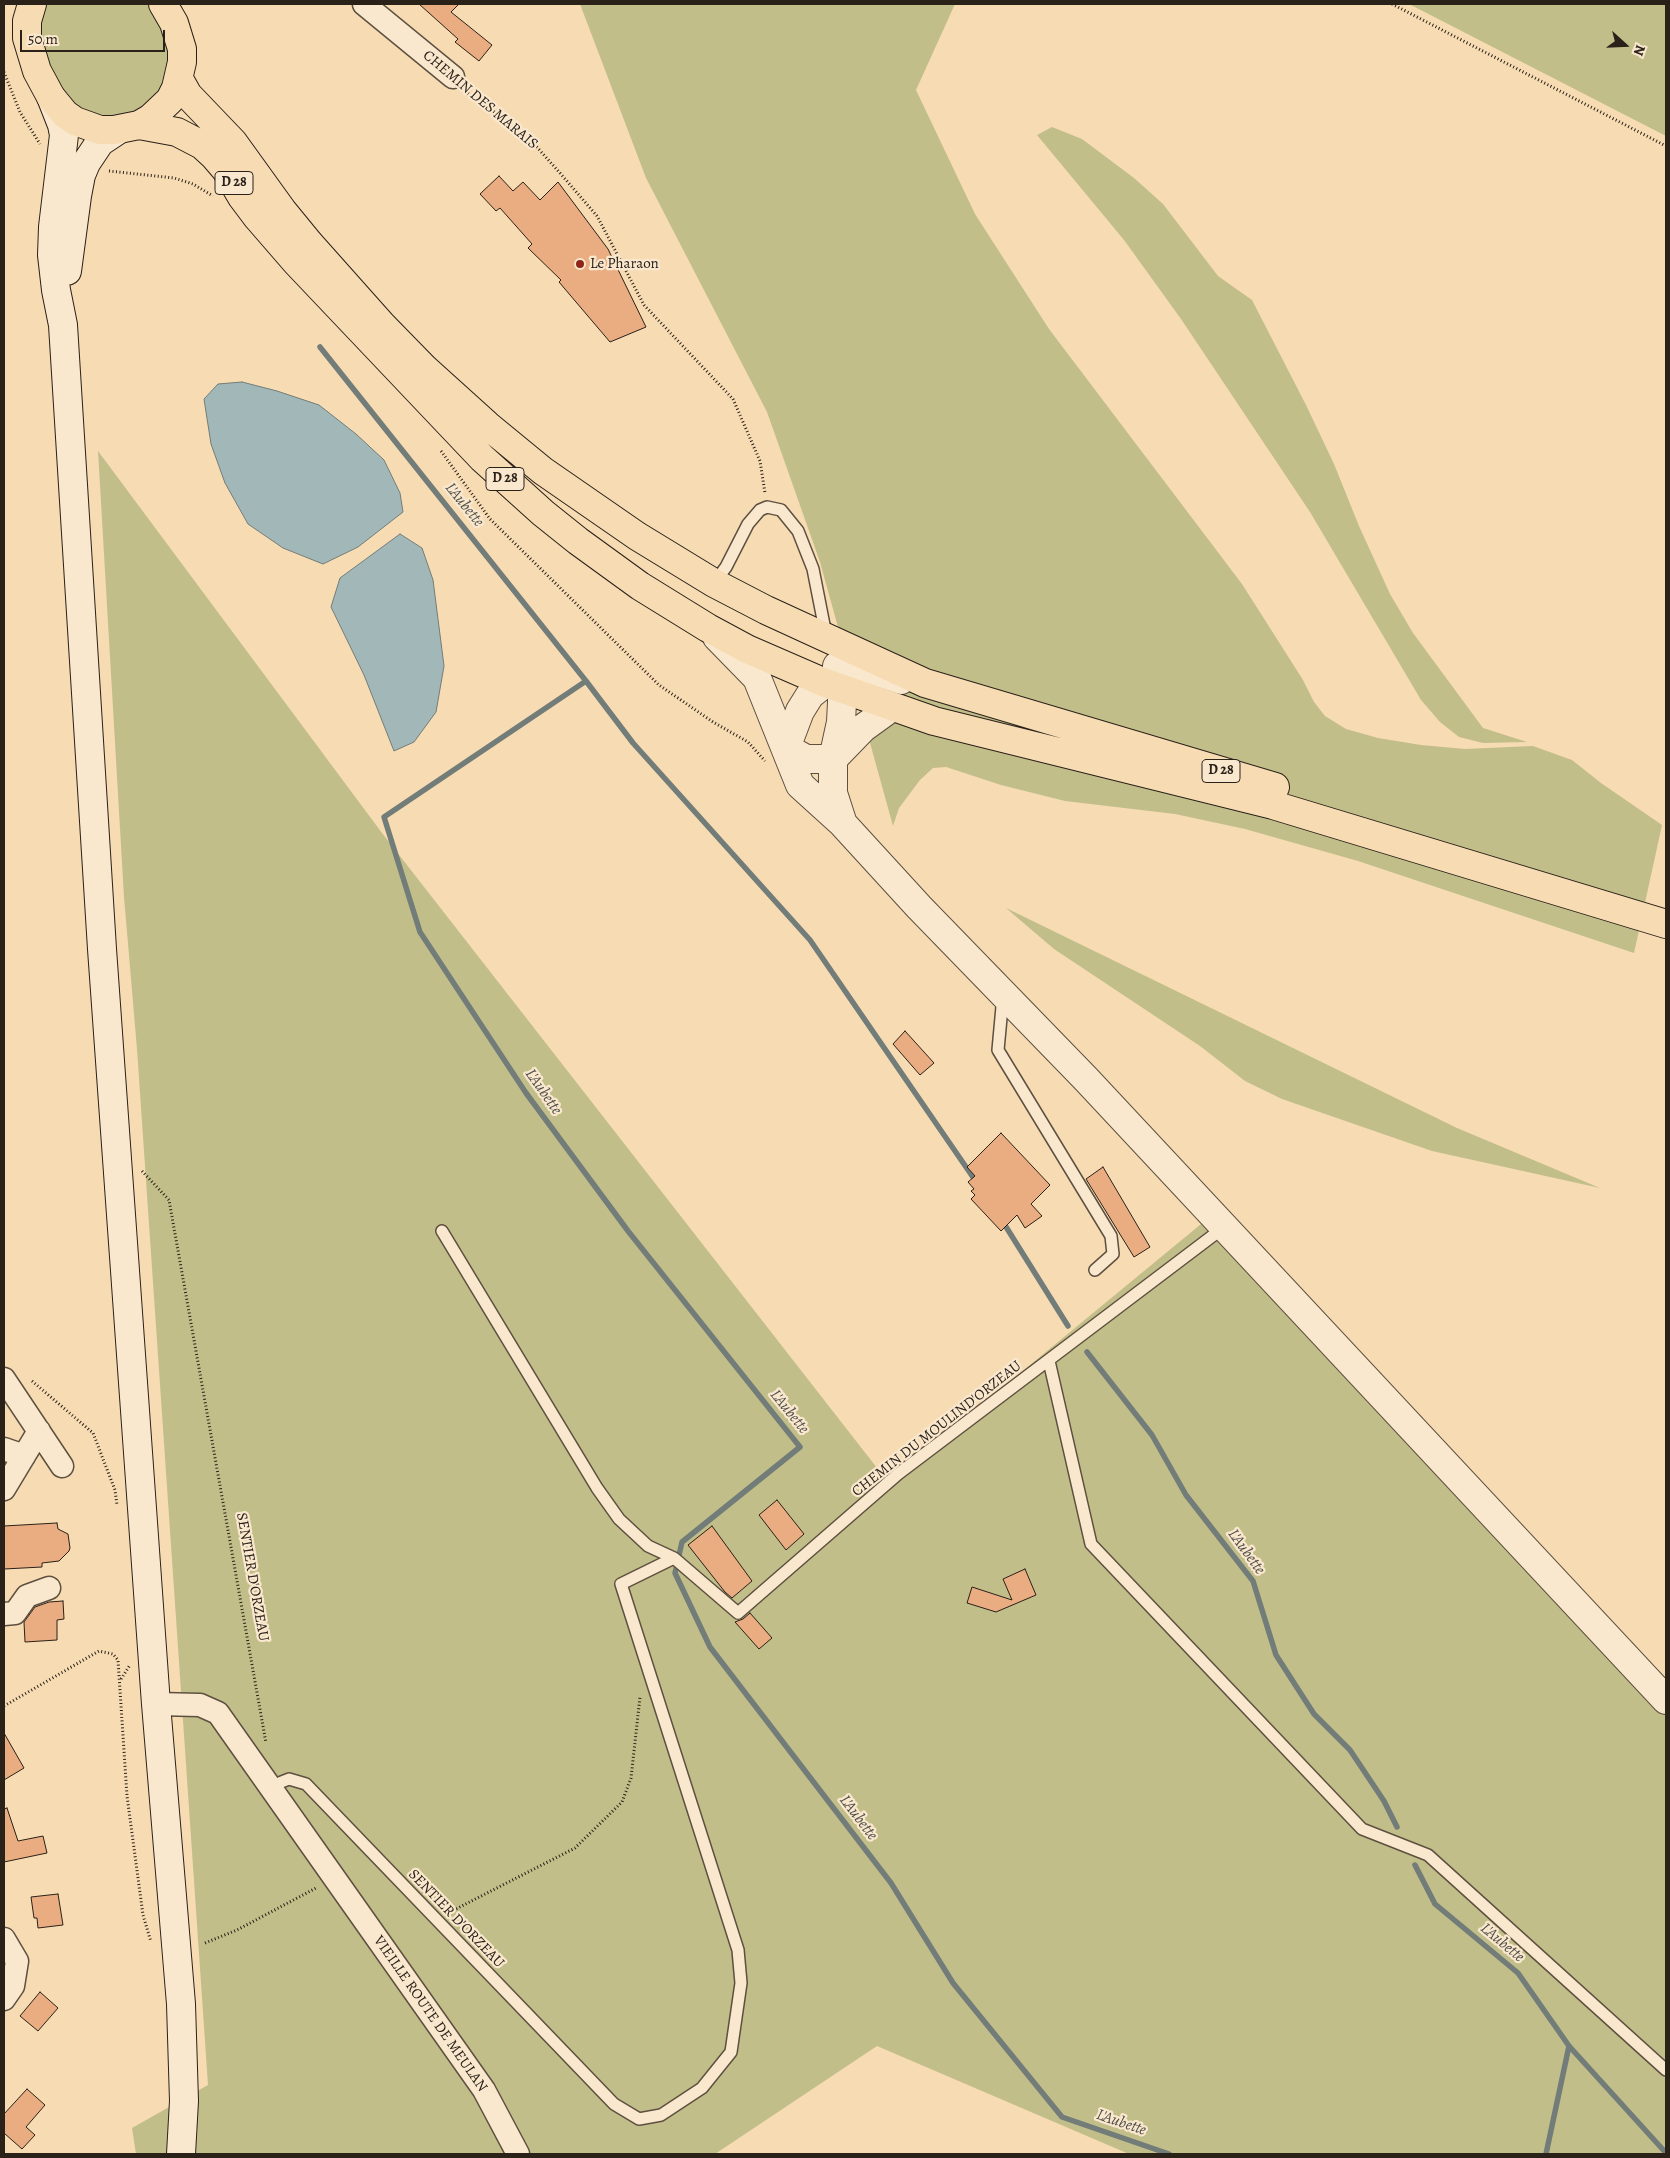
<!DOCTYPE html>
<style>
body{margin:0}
#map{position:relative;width:1670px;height:2158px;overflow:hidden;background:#f7dbb3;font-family:Alegreya,serif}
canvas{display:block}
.frame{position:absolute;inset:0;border:5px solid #2a2119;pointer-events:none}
.north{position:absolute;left:1600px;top:20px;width:50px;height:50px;-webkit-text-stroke:4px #fae8ce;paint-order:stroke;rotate:110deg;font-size:14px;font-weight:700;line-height:20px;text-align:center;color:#2a2119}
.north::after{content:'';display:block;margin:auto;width:18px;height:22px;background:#2a2119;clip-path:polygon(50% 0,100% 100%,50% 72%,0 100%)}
.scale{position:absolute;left:20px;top:30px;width:145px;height:22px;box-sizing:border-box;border:2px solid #2a2119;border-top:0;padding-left:6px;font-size:15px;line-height:18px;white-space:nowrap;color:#2a2119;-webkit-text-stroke:4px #fae8ce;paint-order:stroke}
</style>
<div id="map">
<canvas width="1670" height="2158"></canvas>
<div class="frame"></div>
<div class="north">N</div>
<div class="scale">50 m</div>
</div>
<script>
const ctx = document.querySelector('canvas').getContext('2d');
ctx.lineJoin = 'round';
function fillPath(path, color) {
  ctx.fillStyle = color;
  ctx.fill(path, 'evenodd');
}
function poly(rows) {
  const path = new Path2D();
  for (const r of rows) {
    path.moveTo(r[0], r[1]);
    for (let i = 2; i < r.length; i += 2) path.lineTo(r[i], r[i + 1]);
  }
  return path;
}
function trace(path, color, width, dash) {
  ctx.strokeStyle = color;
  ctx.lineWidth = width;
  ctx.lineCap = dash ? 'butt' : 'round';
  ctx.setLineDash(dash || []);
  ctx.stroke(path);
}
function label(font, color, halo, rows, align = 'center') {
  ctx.font = font + ' Alegreya,serif';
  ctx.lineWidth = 4.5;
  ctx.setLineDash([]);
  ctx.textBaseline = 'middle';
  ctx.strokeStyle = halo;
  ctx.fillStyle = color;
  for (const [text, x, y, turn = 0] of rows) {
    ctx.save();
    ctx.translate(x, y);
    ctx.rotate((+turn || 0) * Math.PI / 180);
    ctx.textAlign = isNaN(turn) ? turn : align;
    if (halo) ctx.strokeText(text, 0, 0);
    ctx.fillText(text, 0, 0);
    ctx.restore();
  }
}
fillPath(poly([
 [47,4,148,4,157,18,166,39,168,63,161,88,145,105,131,115,116,118,96,116,73,107,62,93,40,46,38,26],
 [580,4,955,4,916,90,975,214,1049,329,1242,584,1303,680,1314,702,1325,716,1346,729,1378,738,1421,745,1465,749,1533,746,1572,760,1601,783,1662,825,1634,953,1358,861,1245,829,1175,814,1065,801,1001,785,946,767,933,768,920,780,899,808,893,826,820,562,767,412,646,178],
 [1409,4,1666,4,1666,136],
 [1052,127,1082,139,1134,178,1163,204,1218,276,1252,300,1306,405,1334,464,1359,526,1390,594,1413,633,1483,728,1527,742,1483,743,1459,737,1440,722,1421,700,1310,512,1181,319,1124,240,1037,135],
 [98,451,382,833,888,1482,1212,1215,1666,1710,1666,2154,1129,2154,877,2046,715,2154,136,2154,132,2128,208,2085,137,1049,124,897],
 [1006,908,1457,1128,1600,1188,1432,1151,1282,1099,1245,1081,1200,1046,1054,949]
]), '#c2be89');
const water = poly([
 [242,382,277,391,319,405,356,434,384,460,400,493,403,512,358,547,323,564,283,548,248,524,225,483,211,444,204,399,218,384,242,382],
 [400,534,422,548,433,580,444,666,436,712,414,742,394,751,364,675,331,607,340,578,400,534]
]);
fillPath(water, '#a2b8b8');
trace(water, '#727c78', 1);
trace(poly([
 [320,347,586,681,633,743,810,940,977,1183],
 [586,681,384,817,420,932,526,1093,628,1231,800,1447,682,1542,675,1573,710,1647,891,1883,953,1983,1062,2117,1169,2154],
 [1003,1222,1068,1326],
 [1087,1352,1152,1435,1186,1495,1253,1581,1276,1655,1314,1714,1350,1750,1384,1801,1397,1827],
 [1415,1865,1435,1904,1518,1973,1569,2046,1666,2153],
 [1546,2154,1569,2046]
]), '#727c78', 5.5);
const building = poly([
 [419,4,459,4,451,12,492,45,479,61,455,42,458,39,419,4],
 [499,176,513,191,523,182,540,200,558,182,608,249,646,327,610,342,559,282,561,280,528,248,532,244,500,208,496,211,480,194,499,176],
 [905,1031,934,1063,920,1075,893,1044,905,1031],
 [1001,1133,1050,1185,1031,1204,1042,1216,1025,1228,1017,1215,1001,1231,971,1199,975,1195,971,1191,974,1189,968,1182,975,1176,967,1167,1001,1133],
 [1103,1167,1150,1247,1134,1257,1086,1179,1103,1167],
 [777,1500,804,1534,786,1550,759,1515,777,1500],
 [57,1523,58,1529,68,1534,70,1548,69,1551,59,1561,42,1563,42,1567,4,1569,4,1526,57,1523],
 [712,1526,752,1581,732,1598,725,1592,688,1545,712,1526],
 [1025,1569,1036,1595,996,1612,967,1603,972,1587,1012,1600,1003,1579,1025,1569],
 [63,1601,64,1619,57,1620,57,1640,25,1642,24,1622,35,1607,49,1602,63,1601],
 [750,1613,772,1638,759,1649,735,1622,743,1619,750,1613],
 [4,1733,24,1768,4,1780,4,1733],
 [7,1808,18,1841,43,1836,47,1853,4,1862,4,1809,7,1808],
 [58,1894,63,1925,38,1928,37,1918,34,1918,31,1897,58,1894],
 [40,1992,58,2008,38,2031,20,2016,40,1992],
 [27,2089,45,2105,26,2127,35,2135,22,2149,4,2133,4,2114,27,2089]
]);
fillPath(building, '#e9ad81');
trace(building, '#2a2119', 1);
const service = poly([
 [714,583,726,567,748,524,760,510,767,507,781,510,798,531,813,569,826,635],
 [1003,996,998,1050,1111,1236,1113,1254,1095,1270],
 [442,1231,597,1488,619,1519,648,1546,674,1558],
 [1049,1361,1091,1544,1362,1829,1428,1855,1666,2070],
 [269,1787,289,1779,306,1784,614,2104,639,2119,661,2115,702,2088,731,2052,741,1983,738,1950,621,1584,674,1558,738,1613,898,1474,1223,1228]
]);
const minor = poly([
 [364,4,453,77],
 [4,1379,62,1466],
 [4,1449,24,1456],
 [4,1489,39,1431],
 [4,1614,15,1613,27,1596,49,1588],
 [156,1704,200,1705,218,1713,484,2090,518,2154],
 [4,1939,17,1961,13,1986,4,1999]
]);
const tertiary = poly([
 [717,637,757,678,800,785,843,824,919,907,1086,1079,1666,1700],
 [837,666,842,689,842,702,841,722,833,759,833,793,843,824],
 [892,707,863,728,833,759,806,759,786,748,800,711,810,695,834,676,858,670,877,672,901,680]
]);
const secondary = poly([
 [51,97,62,125,64,135,53,227,52,255,56,290,63,325,102,949,156,1704,181,2004,184,2101,181,2154],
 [67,271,77,196,81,175,86,163,100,142,118,130]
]);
const primary = poly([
 [32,4,27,21,27,38,37,71,51,97,65,114,75,121,100,130,114,130,139,125,151,118,170,100,176,88,182,62,182,49,174,23,163,4],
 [179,79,188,95,233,142,282,210,309,243,382,325,425,369,487,425,543,471,637,536,714,583,766,610,925,683,1275,787],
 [139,125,177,132,202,145,214,156,226,170,242,197,257,217,296,262,482,458,543,513,578,541,640,586,708,628,747,649,823,682,934,721,1273,805,1666,924]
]);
trace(service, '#5d5040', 14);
trace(minor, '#5d5040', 25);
trace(tertiary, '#5d5040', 30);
trace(secondary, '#2a2119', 30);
trace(primary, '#2a2119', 30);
trace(poly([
 [1392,4,1666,146],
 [4,72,20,112,40,144],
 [465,91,527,136,560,173,597,216,644,305,733,399,760,461,765,493],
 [109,171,174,178,193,184,213,196],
 [441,451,490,519,659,685,713,722,748,742,765,761],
 [142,1171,169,1200,266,1743],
 [32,1381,93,1433,115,1490,117,1505],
 [121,1679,130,1665],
 [4,1706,99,1651,113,1654,118,1660,127,1796,143,1915,151,1942],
 [450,1912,575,1848,622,1802,631,1778,640,1697],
 [205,1943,237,1930,316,1888]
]), '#2a2119', 3, [1, 2.5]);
trace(service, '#fae8ce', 11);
trace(minor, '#fae8ce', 22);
trace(tertiary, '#fae8ce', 28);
trace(secondary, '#fae8ce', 28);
trace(primary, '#f7dbb3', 28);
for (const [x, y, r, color] of [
 [580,264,5,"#8f2418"]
]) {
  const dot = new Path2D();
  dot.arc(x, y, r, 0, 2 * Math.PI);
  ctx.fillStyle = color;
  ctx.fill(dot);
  trace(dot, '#fae8ce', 2);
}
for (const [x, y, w] of [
 [234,183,38],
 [505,479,38],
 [1221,771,38]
]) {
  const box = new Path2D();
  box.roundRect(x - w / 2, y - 11.5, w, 23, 4);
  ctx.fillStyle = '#fae8ce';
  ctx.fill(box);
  trace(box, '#2a2119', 1);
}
label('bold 14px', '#2a2119', null, [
 ["D 28",234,183],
 ["D 28",505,479],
 ["D 28",1221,771]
]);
label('15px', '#2a2119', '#fae8ce', [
 ["CHEMIN DES MARAIS",480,100,40],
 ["CHEMIN DU MOULIND'ORZEAU",937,1429,-38],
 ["SENTIER D'ORZEAU",252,1577,80],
 ["SENTIER D'ORZEAU",456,1919,46],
 ["VIEILLE ROUTE DE MEULAN",430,2014,55]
]);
label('15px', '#2a2119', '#fae8ce', [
 ["Le Pharaon",590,264]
], 'left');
label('italic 16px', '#4e4e49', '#fae8ce', [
 ["L'Aubette",464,505,51],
 ["L'Aubette",543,1092,55],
 ["L'Aubette",789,1412,51],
 ["L'Aubette",1246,1552,54],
 ["L'Aubette",858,1818,53],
 ["L'Aubette",1502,1943,40],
 ["L'Aubette",1121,2123,19]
]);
</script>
